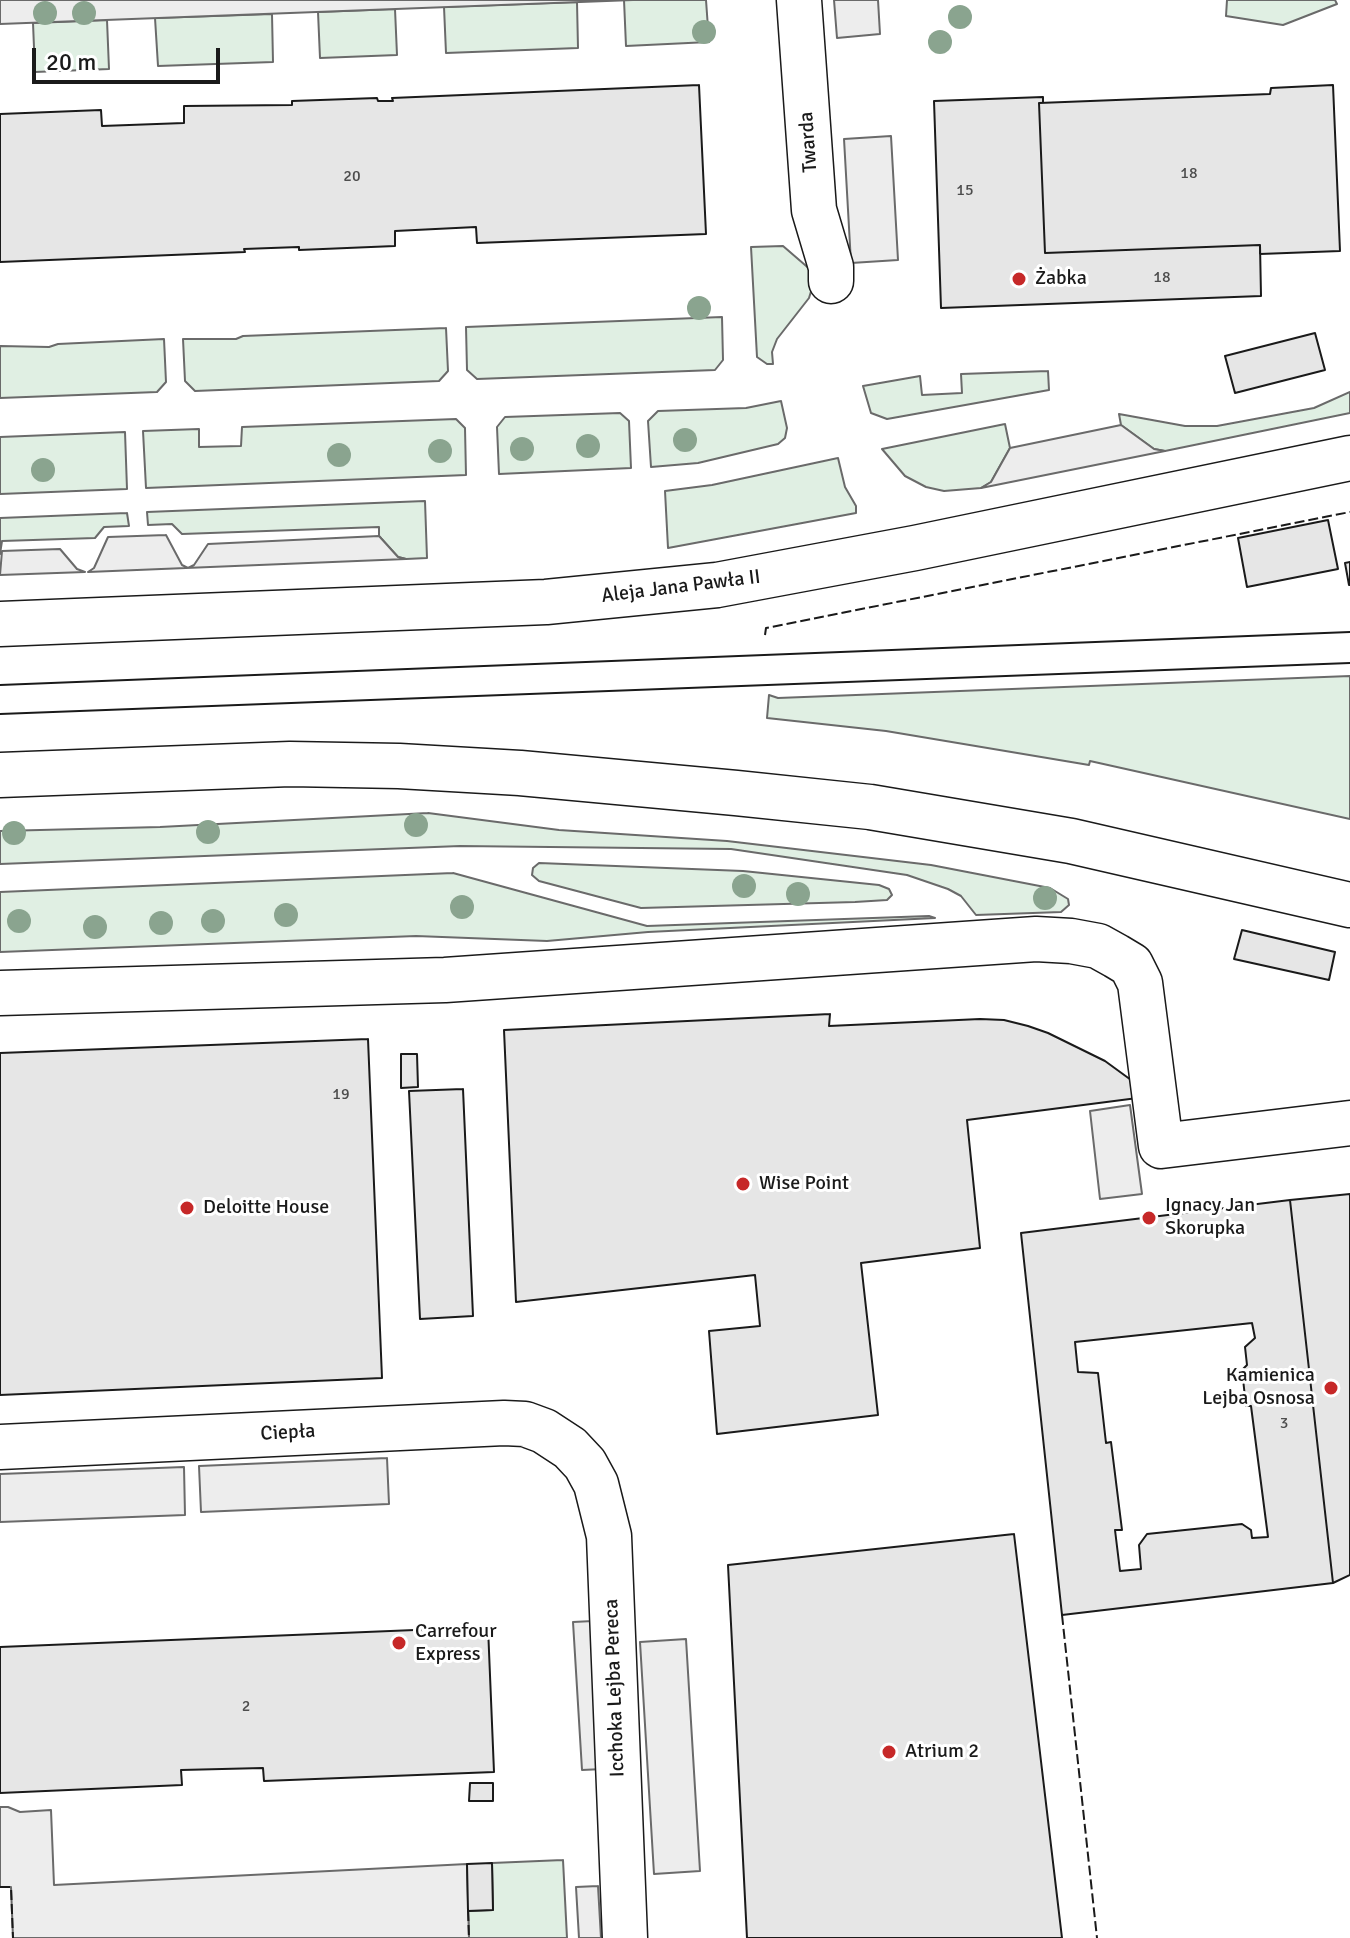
<!DOCTYPE html>
<meta charset="utf-8">
<style>
body{margin:0}
#map{position:relative;width:1350px;height:1938px;overflow:hidden;background:#fff;font-family:Signika,sans-serif}
canvas{display:block}
.scale{position:absolute;left:32px;top:48px;width:188px;height:36px;box-sizing:border-box;border:4px solid #1a1a1a;border-top:0;padding-left:10px;font-size:24px;line-height:28px;white-space:nowrap;color:#1a1a1a;-webkit-text-stroke:6px #fff;paint-order:stroke}
</style>
<div id="map">
<canvas width="1350" height="1938"></canvas>
<div class="scale">20 m</div>
</div>
<script>
const ctx = document.querySelector('canvas').getContext('2d');
ctx.lineJoin = 'round';
function fillPath(path, color) {
  ctx.fillStyle = color;
  ctx.fill(path, 'evenodd');
}
function poly(rows) {
  const path = new Path2D();
  for (const r of rows) {
    path.moveTo(r[0], r[1]);
    for (let i = 2; i < r.length; i += 2) path.lineTo(r[i], r[i + 1]);
  }
  return path;
}
function trace(path, color, width, dash) {
  ctx.strokeStyle = color;
  ctx.lineWidth = width;
  ctx.lineCap = dash ? 'butt' : 'round';
  ctx.setLineDash(dash || []);
  ctx.stroke(path);
}
function label(font, color, halo, rows, align = 'center') {
  ctx.font = font + ' Signika,sans-serif';
  ctx.lineWidth = 6;
  ctx.setLineDash([]);
  ctx.textBaseline = 'middle';
  ctx.strokeStyle = halo;
  ctx.fillStyle = color;
  for (const [text, x, y, turn = 0] of rows) {
    ctx.save();
    ctx.translate(x, y);
    ctx.rotate((+turn || 0) * Math.PI / 180);
    ctx.textAlign = isNaN(turn) ? turn : align;
    if (halo) ctx.strokeText(text, 0, 0);
    ctx.fillText(text, 0, 0);
    ctx.restore();
  }
}
const green = poly([
 [624,0,706,0,709,42,626,46,624,0],
 [1227,0,1335,0,1337,4,1283,25,1226,16,1227,0],
 [577,2,578,48,446,53,444,7,577,2],
 [395,9,397,55,320,58,318,12,395,9],
 [272,14,273,62,158,66,155,18,272,14],
 [107,20,109,69,35,72,33,23,107,20],
 [783,246,812,271,813,285,809,298,777,339,772,352,773,364,767,364,757,357,751,247,783,246],
 [722,317,723,360,715,370,477,379,467,370,466,327,722,317],
 [446,328,448,371,439,381,195,391,185,381,183,339,236,339,243,336,446,328],
 [164,339,166,382,157,392,0,398,0,346,49,347,58,344,164,339],
 [1048,371,1049,390,887,419,871,413,863,386,920,376,922,395,962,393,961,374,1048,371],
 [1350,392,1350,413,1165,451,1154,449,1121,425,1119,414,1185,426,1217,426,1314,408,1350,392],
 [781,401,787,428,785,438,778,444,698,463,651,467,648,421,658,411,746,408,781,401],
 [620,413,629,421,631,468,499,474,497,427,505,417,620,413],
 [456,419,465,428,466,475,146,488,143,431,199,429,199,447,241,446,242,427,456,419],
 [1005,424,1010,448,991,482,981,488,944,491,926,487,905,476,882,449,1005,424],
 [125,432,127,489,0,494,0,437,125,432],
 [838,458,845,487,856,506,856,513,668,548,665,491,712,485,838,458],
 [425,501,427,558,406,559,398,557,379,536,379,527,182,534,172,524,148,525,147,512,425,501],
 [127,513,129,526,104,527,95,538,2,541,0,554,0,518,127,513],
 [1350,676,1350,819,1090,761,1089,765,886,731,767,718,769,695,778,698,1350,676],
 [428,813,559,830,727,841,931,865,1050,888,1068,899,1069,905,1061,912,976,915,961,896,948,889,907,875,731,849,460,846,0,864,0,831,160,827,428,813],
 [539,863,743,871,879,885,889,889,892,895,887,900,855,902,641,908,539,881,532,875,533,868,539,863],
 [453,873,647,926,929,916,935,918,648,932,547,941,416,936,0,952,0,892,453,873],
 [563,1860,567,1938,469,1938,468,1911,493,1910,492,1863,563,1860]
]);
fillPath(green, '#e0efe3');
trace(green, '#6a6a6a', 2);
const parking = poly([
 [0,0,633,0,0,24,0,0],
 [834,0,878,0,880,34,837,38,834,0],
 [891,136,898,260,851,263,844,139,891,136],
 [1121,425,1154,449,1165,451,981,488,991,482,1010,448,1121,425],
 [166,535,182,565,188,568,194,565,208,544,379,536,398,557,406,559,88,572,94,568,108,537,166,535],
 [60,549,77,569,85,572,0,575,2,551,60,549],
 [1130,1105,1142,1194,1100,1199,1090,1111,1130,1105],
 [387,1458,389,1504,201,1512,199,1466,387,1458],
 [184,1467,185,1515,0,1522,0,1474,184,1467],
 [593,1621,603,1769,582,1770,573,1622,593,1621],
 [686,1639,700,1871,654,1874,640,1642,686,1639],
 [0,1807,8,1807,20,1812,51,1810,54,1885,467,1864,469,1938,13,1938,11,1887,0,1887,0,1807],
 [598,1886,601,1938,579,1938,576,1887,598,1886]
]);
fillPath(parking, '#ededed');
trace(parking, '#6a6a6a', 2);
const building = poly([
 [699,85,706,234,477,243,476,227,395,231,395,246,299,250,299,247,271,248,244,249,245,252,0,262,0,114,101,110,102,126,184,123,184,106,292,105,292,101,377,98,378,101,393,101,392,98,699,85],
 [1333,85,1340,251,1260,254,1260,245,1045,253,1039,103,1270,94,1271,88,1333,85],
 [1043,97,1043,103,1039,103,1045,253,1260,245,1261,296,941,308,934,101,1043,97],
 [1315,333,1325,370,1235,393,1225,356,1315,333],
 [1328,520,1338,569,1247,587,1238,538,1328,520],
 [1350,562,1350,585,1349,585,1345,563,1350,562],
 [1242,930,1335,952,1329,980,1234,959,1242,930],
 [830,1014,829,1026,980,1019,1004,1020,1028,1026,1048,1033,1105,1061,1153,1096,967,1120,980,1248,861,1263,878,1415,717,1434,709,1331,760,1326,755,1275,516,1302,504,1030,830,1014],
 [368,1039,382,1378,0,1395,0,1053,368,1039],
 [401,1054,417,1054,418,1087,401,1088,401,1054],
 [463,1089,473,1316,420,1319,409,1091,463,1089],
 [1350,1194,1350,1575,1333,1583,1290,1200,1350,1194],
 [1290,1200,1333,1583,1062,1615,1021,1233,1290,1200],
 [1252,1323,1255,1338,1245,1347,1247,1365,1242,1370,1246,1406,1251,1406,1268,1537,1252,1538,1251,1530,1242,1524,1147,1534,1139,1545,1141,1569,1120,1571,1115,1530,1122,1530,1111,1442,1106,1443,1098,1373,1078,1372,1075,1342,1252,1323],
 [1014,1534,1062,1938,747,1938,728,1565,1014,1534],
 [488,1627,494,1772,264,1781,263,1768,181,1770,182,1785,0,1793,0,1647,488,1627],
 [470,1783,493,1783,493,1801,469,1801,470,1783],
 [492,1863,493,1910,468,1911,467,1864,492,1863]
]);
fillPath(building, '#e6e6e6');
trace(building, '#1a1a1a', 2);
const minor = poly([
 [799,0,814,210,831,267,831,281],
 [0,993,445,980,1036,939,1071,941,1098,946,1116,956,1131,965,1140,983,1161,1146,1350,1123],
 [0,1447,504,1423,525,1424,544,1431,570,1448,585,1464,596,1484,609,1536,625,1938]
]);
const major = poly([
 [0,624,546,602,717,585,915,548,1350,458],
 [0,775,290,764,399,766,520,773,736,793,870,807,1071,841,1350,905]
]);
trace(minor, '#1a1a1a', 47);
trace(major, '#1a1a1a', 47);
trace(minor, '#fff', 44);
trace(major, '#fff', 44);
trace(poly([
 [0,685,1350,632],
 [0,714,1350,663]
]), '#1a1a1a', 2);
trace(poly([
 [765,635,766,628,1350,512],
 [1062,1615,1097,1938],
 [0,1887,11,1887,13,1938],
 [468,1911,469,1938]
]), '#1a1a1a', 2, [10, 4]);
ctx.fillStyle = '#8aa48f';
for (const [x, y] of [
 [45,13],
 [84,13],
 [960,17],
 [704,32],
 [940,42],
 [699,308],
 [685,440],
 [588,446],
 [522,449],
 [440,451],
 [339,455],
 [43,470],
 [416,825],
 [208,832],
 [14,833],
 [744,886],
 [798,894],
 [1045,898],
 [462,907],
 [286,915],
 [19,921],
 [213,921],
 [161,923],
 [95,927]
]) {
  ctx.beginPath();
  ctx.arc(x, y, 12, 0, 2 * Math.PI);
  ctx.fill();
}
for (const [x, y, r, color] of [
 [1019,279,8,"#c62828"],
 [743,1184,8,"#c62828"],
 [187,1208,8,"#c62828"],
 [1149,1218,8,"#c62828"],
 [1331,1388,8,"#c62828"],
 [399,1643,8,"#c62828"],
 [889,1752,8,"#c62828"]
]) {
  const dot = new Path2D();
  dot.arc(x, y, r, 0, 2 * Math.PI);
  ctx.fillStyle = color;
  ctx.fill(dot);
  trace(dot, '#fff', 3);
}
label('16px', '#4d4d4d', null, [
 ["18",1189,174],
 ["20",352,177],
 ["15",965,191],
 ["18",1162,278],
 ["19",341,1095],
 ["3",1284,1424],
 ["2",246,1707]
]);
label('20px', '#1a1a1a', '#fff', [
 ["Twarda",809,142,-94],
 ["Aleja Jana Pawła II",681,587,-7],
 ["Ciepła",288,1433,-3],
 ["Icchoka Lejba Pereca",615,1688,-92]
]);
label('20px', '#1a1a1a', '#fff', [
 ["Żabka",1035,279],
 ["Wise Point",759,1184],
 ["Ignacy Jan",1165,1206],
 ["Skorupka",1165,1229],
 ["Deloitte House",203,1208],
 ["Kamienica",1315,1376,"right"],
 ["Lejba Osnosa",1315,1399,"right"],
 ["Carrefour",415,1632],
 ["Express",415,1655],
 ["Atrium 2",905,1752]
], 'left');
</script>
